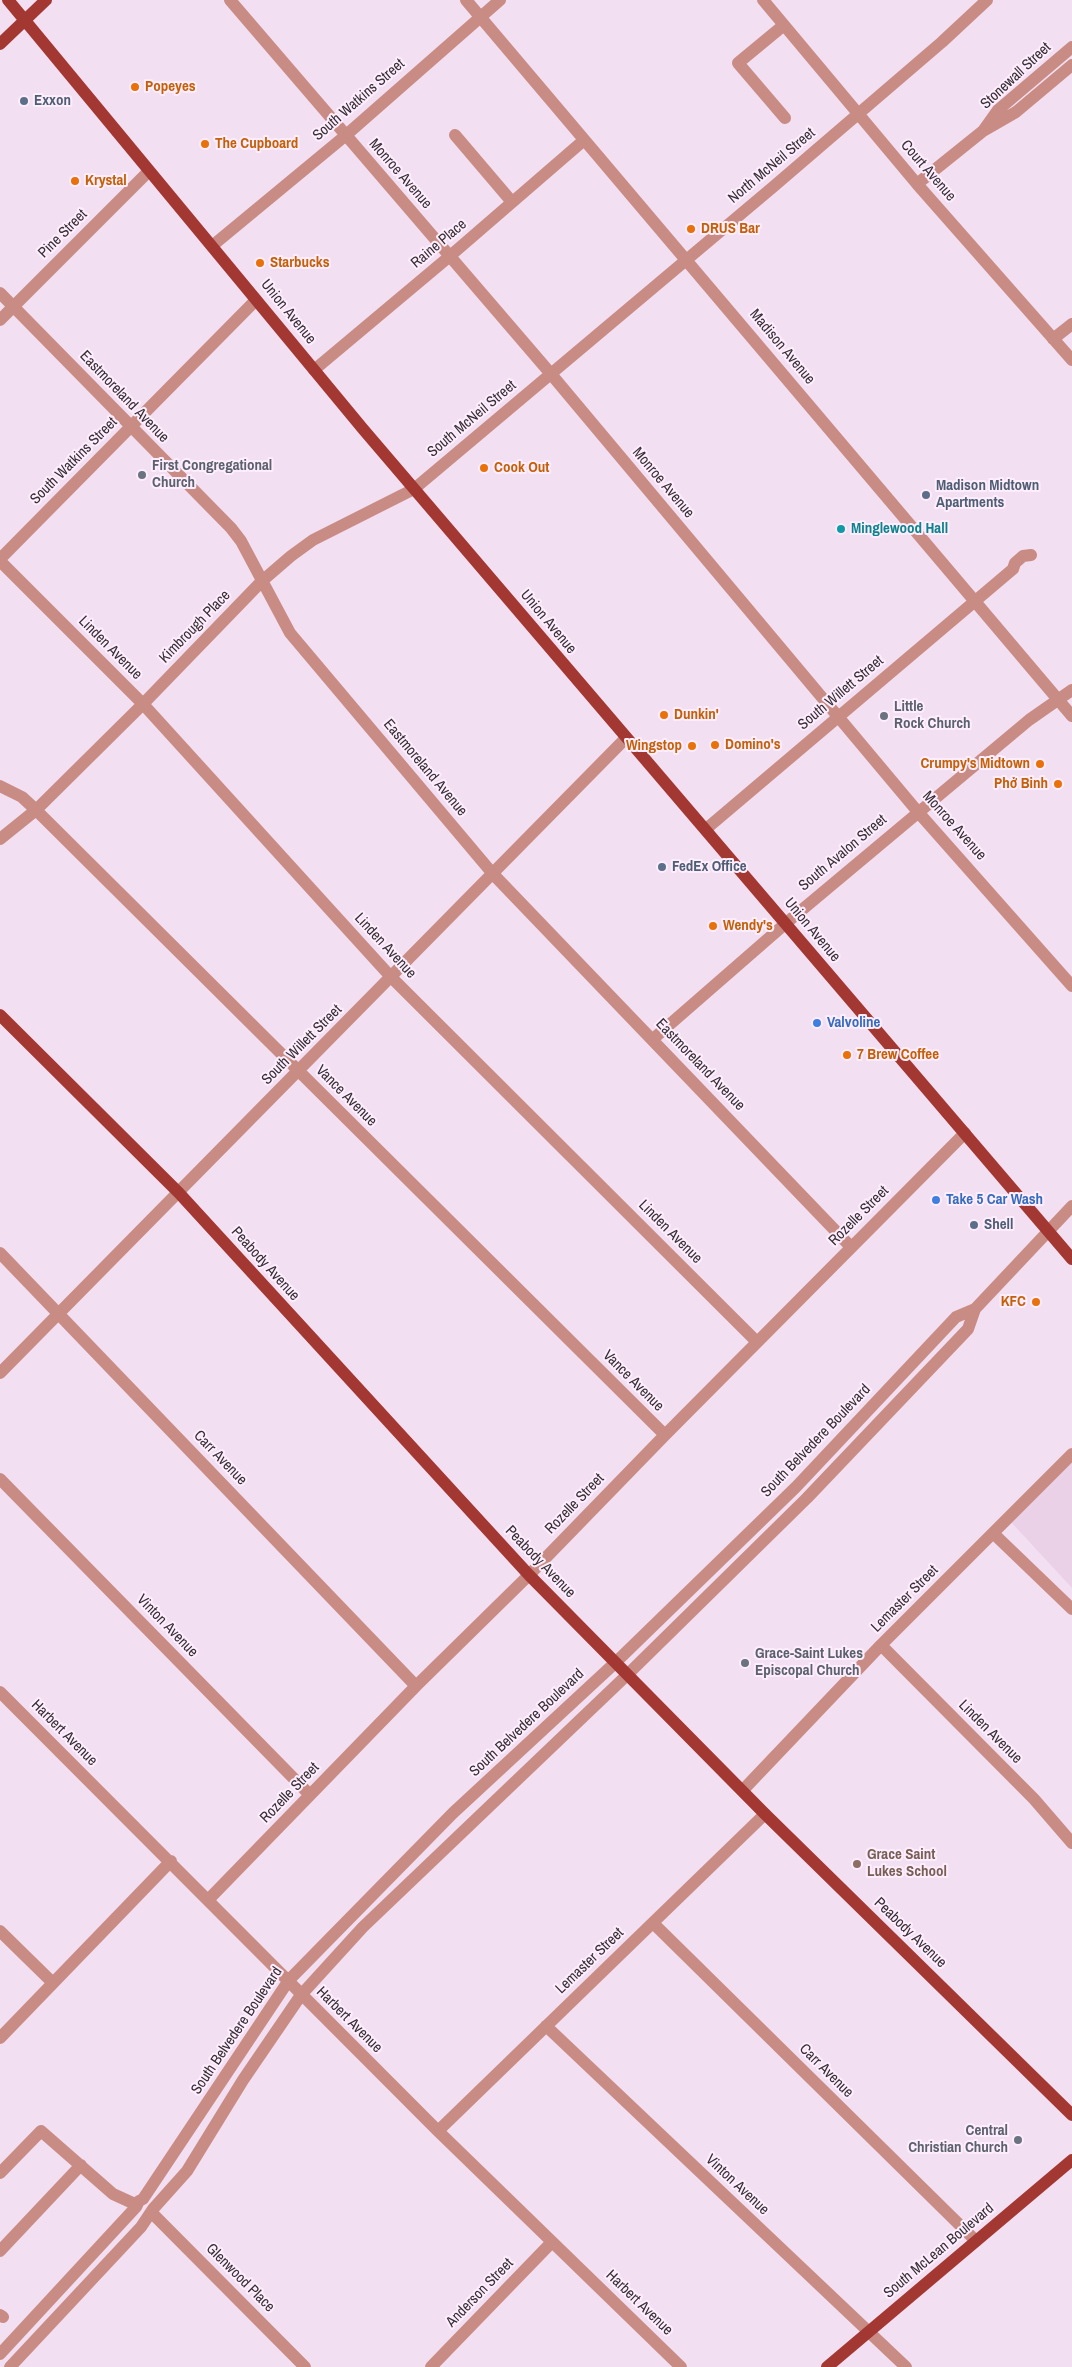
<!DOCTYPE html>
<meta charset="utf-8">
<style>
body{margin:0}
canvas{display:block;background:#f3dff2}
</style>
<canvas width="1072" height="2367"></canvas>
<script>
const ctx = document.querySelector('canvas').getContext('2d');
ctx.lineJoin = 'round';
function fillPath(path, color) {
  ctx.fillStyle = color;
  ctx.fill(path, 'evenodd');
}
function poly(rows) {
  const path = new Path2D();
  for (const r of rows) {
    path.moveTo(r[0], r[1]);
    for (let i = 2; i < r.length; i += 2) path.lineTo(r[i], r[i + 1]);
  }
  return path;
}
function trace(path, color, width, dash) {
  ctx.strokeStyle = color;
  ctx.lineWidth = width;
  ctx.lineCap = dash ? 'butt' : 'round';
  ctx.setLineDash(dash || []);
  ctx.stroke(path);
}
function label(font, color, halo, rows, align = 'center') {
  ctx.font = font + ' "Archivo Narrow",sans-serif';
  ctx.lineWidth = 4;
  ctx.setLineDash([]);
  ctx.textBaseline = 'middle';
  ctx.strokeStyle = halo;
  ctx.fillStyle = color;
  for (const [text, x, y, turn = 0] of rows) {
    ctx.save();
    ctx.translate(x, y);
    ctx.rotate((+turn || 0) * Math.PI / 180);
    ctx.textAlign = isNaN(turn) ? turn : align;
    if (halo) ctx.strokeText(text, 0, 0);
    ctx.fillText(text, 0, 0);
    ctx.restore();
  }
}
fillPath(poly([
 [1072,1458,1072,1588,1010,1521]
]), '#ebd1e8');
trace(poly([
 [230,0,551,374,918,812,1072,986],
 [466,0,1072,716],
 [763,0,917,184,1072,360],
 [784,25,738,63,785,118],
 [1072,47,998,110,983,131,1016,112,1072,65],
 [455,135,512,202],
 [917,184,983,131],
 [212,246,345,136,500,0],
 [0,293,231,528,241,541,290,633,493,874,851,1247],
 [0,320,148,172],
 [1053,339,1072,324],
 [314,370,450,256,583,141],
 [0,559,256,300],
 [0,561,143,704,391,977,757,1342],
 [0,786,22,797,36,810,665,1435],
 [706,829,1013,569,1015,563,1023,556,1031,555],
 [0,839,36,810,143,704,262,581,291,556,313,540,414,489,773,187,942,42,987,0],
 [653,1039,785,924,1029,720,1072,690],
 [0,1253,416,1686],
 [0,1373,626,738],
 [0,1479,310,1795],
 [994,1534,1072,1609],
 [881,1645,1034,1799,1072,1843],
 [0,1692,438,2131,681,2367],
 [743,1790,881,1645,1072,1454],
 [209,1899,416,1686,529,1575,665,1435,965,1133],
 [653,1923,976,2241],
 [0,1931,53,1983],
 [546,2026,906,2367],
 [0,2038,171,1861],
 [438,2131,765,1814],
 [0,2173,41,2131,113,2194,137,2205],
 [152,2213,305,2367],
 [0,2251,81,2165],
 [0,2315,3,2317],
 [0,2354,136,2207,139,2201,143,2199,289,1980,453,1813,615,1663,796,1487,956,1317,975,1309],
 [10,2367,141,2227,153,2209,187,2171,243,2080,301,1995,363,1927,627,1675,807,1498,968,1329,975,1309,1072,1206],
 [431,2367,552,2242]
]), '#c98c85', 12);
trace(poly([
 [8,0,363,429,1072,1259],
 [0,44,46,0],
 [0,1015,179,1193,529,1575,765,1814,1072,2115],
 [827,2367,1072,2160]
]), '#a33833', 12);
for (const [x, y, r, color] of [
 [135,87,5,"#e8710a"],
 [24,101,5,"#5c6f8a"],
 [205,144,5,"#e8710a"],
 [75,181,5,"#e8710a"],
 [691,229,5,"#e8710a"],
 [260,263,5,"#e8710a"],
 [484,468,5,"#e8710a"],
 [142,475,5,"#6b7280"],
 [926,495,5,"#5c6f8a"],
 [841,529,5,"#0f9aa8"],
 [664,715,5,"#e8710a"],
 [884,716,5,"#6b7280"],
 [715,745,5,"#e8710a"],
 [692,746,5,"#e8710a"],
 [1040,764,5,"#e8710a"],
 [1058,784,5,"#e8710a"],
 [662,867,5,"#5c6f8a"],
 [713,926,5,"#e8710a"],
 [817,1023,5,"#3f7fe0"],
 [847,1055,5,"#e8710a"],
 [936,1200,5,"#3f7fe0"],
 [974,1225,5,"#5c6f8a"],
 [1036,1302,5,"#e8710a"],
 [745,1663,5,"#6b7280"],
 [857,1864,5,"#8d6e63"],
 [1018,2140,5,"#6b7280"]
]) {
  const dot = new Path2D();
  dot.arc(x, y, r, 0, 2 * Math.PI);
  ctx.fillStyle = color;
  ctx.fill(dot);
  trace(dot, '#feeefd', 2);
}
label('15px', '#372f36', '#feeefd', [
 ["Stonewall Street",1016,76,-43],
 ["South Watkins Street",359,100,-41],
 ["North McNeil Street",772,166,-40],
 ["Court Avenue",928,171,49],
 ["Monroe Avenue",400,174,49],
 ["Pine Street",63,234,-45],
 ["Raine Place",439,244,-40],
 ["Union Avenue",288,312,51],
 ["Madison Avenue",782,347,50],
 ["Eastmoreland Avenue",124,397,46],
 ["South McNeil Street",472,419,-40],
 ["South Watkins Street",74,461,-45],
 ["Monroe Avenue",663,483,50],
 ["Union Avenue",548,622,50],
 ["Kimbrough Place",195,627,-46],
 ["Linden Avenue",110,648,45],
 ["South Willett Street",841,693,-40],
 ["Eastmoreland Avenue",425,768,50],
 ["Monroe Avenue",954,826,48],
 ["South Avalon Street",843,853,-40],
 ["Union Avenue",812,930,50],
 ["Linden Avenue",385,946,47],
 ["South Willett Street",302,1045,-45],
 ["Eastmoreland Avenue",700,1065,46],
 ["Vance Avenue",346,1096,45],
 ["Rozelle Street",859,1216,-45],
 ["Linden Avenue",670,1232,45],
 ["Peabody Avenue",265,1264,48],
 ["Vance Avenue",633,1381,45],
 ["South Belvedere Boulevard",816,1441,-46],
 ["Carr Avenue",220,1458,46],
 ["Rozelle Street",575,1504,-46],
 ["Peabody Avenue",540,1562,46],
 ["Lemaster Street",905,1599,-45],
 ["Vinton Avenue",167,1626,46],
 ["South Belvedere Boulevard",527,1723,-43],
 ["Linden Avenue",990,1732,45],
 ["Harbert Avenue",64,1733,45],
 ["Rozelle Street",290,1793,-46],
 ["Peabody Avenue",910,1933,44],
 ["Lemaster Street",590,1961,-44],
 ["Harbert Avenue",349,2020,45],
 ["South Belvedere Boulevard",237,2031,-56],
 ["Carr Avenue",826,2071,45],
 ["Vinton Avenue",737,2185,43],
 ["South McLean Boulevard",939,2251,-40],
 ["Glenwood Place",240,2278,45],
 ["Anderson Street",480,2293,-46],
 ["Harbert Avenue",639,2303,44]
]);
label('bold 15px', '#c56008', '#feeefd', [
 ["Popeyes",145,87],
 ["The Cupboard",215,144],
 ["Krystal",85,181],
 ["DRUS Bar",701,229],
 ["Starbucks",270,263],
 ["Cook Out",494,468],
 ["Dunkin'",674,715],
 ["Domino's",725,745],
 ["Wingstop",682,746,"right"],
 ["Crumpy's Midtown",1030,764,"right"],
 ["Phở Binh",1048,784,"right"],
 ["Wendy's",723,926],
 ["7 Brew Coffee",857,1055],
 ["KFC",1026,1302,"right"]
], 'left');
label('bold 15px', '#4e5e75', '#feeefd', [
 ["Exxon",34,101],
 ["Madison Midtown",936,486],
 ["Apartments",936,503],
 ["FedEx Office",672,867],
 ["Shell",984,1225]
], 'left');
label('bold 15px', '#5b616d', '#feeefd', [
 ["First Congregational",152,466],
 ["Church",152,483],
 ["Little",894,707],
 ["Rock Church",894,724],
 ["Grace-Saint Lukes",755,1654],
 ["Episcopal Church",755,1671],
 ["Central",1008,2131,"right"],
 ["Christian Church",1008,2148,"right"]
], 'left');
label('bold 15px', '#0d838f', '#feeefd', [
 ["Minglewood Hall",851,529]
], 'left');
label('bold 15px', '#366cbe', '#feeefd', [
 ["Valvoline",827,1023],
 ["Take 5 Car Wash",946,1200]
], 'left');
label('bold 15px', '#785e54', '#feeefd', [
 ["Grace Saint",867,1855],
 ["Lukes School",867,1872]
], 'left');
</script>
